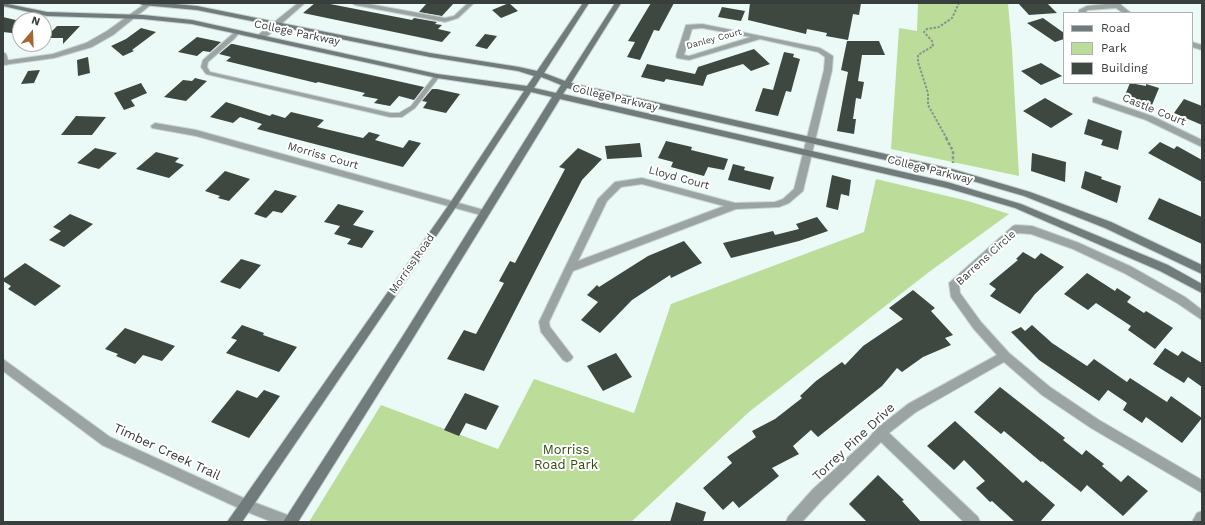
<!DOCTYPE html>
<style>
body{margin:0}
#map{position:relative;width:1205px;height:525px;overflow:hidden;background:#ebfaf6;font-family:"Work Sans",sans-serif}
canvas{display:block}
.frame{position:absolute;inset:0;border:4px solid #383e3c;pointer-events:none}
.legend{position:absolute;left:1063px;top:12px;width:130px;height:72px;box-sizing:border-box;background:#fff;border:1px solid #afb2b1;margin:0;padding:5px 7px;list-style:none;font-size:12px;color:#383e3c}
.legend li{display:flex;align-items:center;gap:8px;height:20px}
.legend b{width:20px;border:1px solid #afb2b1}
.north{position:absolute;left:12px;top:12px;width:40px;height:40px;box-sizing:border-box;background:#fff;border:1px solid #afb2b1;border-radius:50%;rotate:19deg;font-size:11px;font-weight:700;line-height:16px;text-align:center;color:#383e3c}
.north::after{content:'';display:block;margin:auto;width:14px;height:18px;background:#a66431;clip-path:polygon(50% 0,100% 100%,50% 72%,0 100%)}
</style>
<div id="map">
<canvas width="1205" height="525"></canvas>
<div class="frame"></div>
<ul class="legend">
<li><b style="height:5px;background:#717b7b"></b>Road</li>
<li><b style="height:11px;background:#bcdd99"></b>Park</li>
<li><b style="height:11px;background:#3e4740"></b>Building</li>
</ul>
<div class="north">N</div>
</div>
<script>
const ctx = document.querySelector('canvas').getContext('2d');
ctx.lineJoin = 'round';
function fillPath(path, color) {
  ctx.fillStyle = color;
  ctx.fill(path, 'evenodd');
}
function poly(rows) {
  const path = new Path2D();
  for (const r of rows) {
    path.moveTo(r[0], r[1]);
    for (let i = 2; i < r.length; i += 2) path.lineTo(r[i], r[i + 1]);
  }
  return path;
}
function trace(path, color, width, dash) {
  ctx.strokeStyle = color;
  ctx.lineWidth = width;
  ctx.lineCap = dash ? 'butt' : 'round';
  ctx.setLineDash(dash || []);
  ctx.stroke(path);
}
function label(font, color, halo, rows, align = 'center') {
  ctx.font = font + ' "Work Sans",sans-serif';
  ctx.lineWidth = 4;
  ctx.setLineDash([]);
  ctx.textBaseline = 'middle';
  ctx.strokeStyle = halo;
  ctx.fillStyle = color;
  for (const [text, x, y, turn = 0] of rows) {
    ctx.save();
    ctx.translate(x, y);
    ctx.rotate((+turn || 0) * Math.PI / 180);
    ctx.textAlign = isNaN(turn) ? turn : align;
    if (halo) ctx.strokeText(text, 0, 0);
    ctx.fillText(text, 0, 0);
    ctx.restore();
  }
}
fillPath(poly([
 [918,3,1008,3,1012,49,1019,176,891,149,899,28,917,31],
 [876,179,968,201,1009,214,929,272,749,412,631,522,309,522,381,405,498,449,534,379,634,413,671,304,864,232]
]), '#bcdd99');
fillPath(poly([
 [315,3,325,3,412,20,414,18,437,22,435,24,442,25,438,29,451,32,442,42,303,13],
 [427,3,454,3,442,16,419,12],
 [509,3,518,11,501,18,492,10],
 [651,3,674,3,659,31,654,30,640,60,627,57,635,42,628,41],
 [750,3,861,3,859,15,853,14,848,40,826,36,827,33,807,29,806,34,748,20],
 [1018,3,1047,3,1057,13,1029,15],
 [722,7,745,11,741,21,718,17],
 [3,17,20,21,20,34,3,32],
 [1043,18,1064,33,1064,39,1055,42,1027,23],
 [57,26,80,26,63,44,63,38,45,38],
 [141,28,156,32,132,50,134,51,123,56,111,46,126,39],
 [485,34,497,36,487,49,475,46],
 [197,37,221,42,210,52,203,51,197,56,178,52],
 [847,41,879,41,885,55,862,55,858,81,864,82,861,99,856,98,853,119,856,119,854,134,837,131,848,72,841,70],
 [231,44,233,44,424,87,414,100,399,96,390,106,374,103,378,99,362,96,365,93,318,82,316,83,226,61,231,57,219,54],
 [754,49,770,64,751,71,743,64,707,75,703,86,666,79,664,82,641,77,647,64,695,74,698,67],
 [784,52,794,54,793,57,800,59,791,92,786,91,778,116,755,111,763,88,773,90],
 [88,57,90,73,78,76,77,60],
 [1041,63,1062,76,1041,85,1021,71],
 [40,70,34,83,21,84,28,71],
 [195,78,207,81,186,101,164,97,183,80,192,81],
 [141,83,147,93,131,100,135,106,124,110,114,93],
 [1130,83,1146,86,1146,84,1159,88,1152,105,1125,95],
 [432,89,437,89,460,94,446,113,423,108,427,102,422,101],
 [1045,98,1073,114,1051,128,1023,111],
 [1184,99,1202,106,1202,125,1174,113],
 [226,102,270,116,272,114,285,118,291,112,324,120,317,127,363,138,369,132,380,135,375,140,403,148,409,140,421,143,403,167,257,129,262,124,240,117,233,123,210,117],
 [76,116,106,117,92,135,61,135],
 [1088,119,1122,131,1118,150,1101,145,1103,140,1084,134],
 [666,141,692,147,691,150,728,159,724,170,708,167,704,176,671,167,673,162,658,158],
 [1160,142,1174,149,1177,146,1202,160,1202,182,1148,153],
 [640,143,642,157,607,159,605,146],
 [95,148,117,153,99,169,77,163],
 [578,148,602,159,582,180,484,371,447,359,464,330,476,334,504,283,499,281,510,261,515,263,565,169,559,167],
 [156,152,179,158,175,162,184,165,169,178,136,169],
 [1032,153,1066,162,1065,182,1031,171],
 [733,164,745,167,744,170,774,177,770,190,728,180],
 [225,171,250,179,229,201,218,198,220,196,205,191],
 [1085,171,1102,177,1101,179,1121,186,1117,203,1081,188],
 [832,175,851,180,849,196,841,194,838,210,826,207],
 [275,190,297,196,282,213,273,211,266,218,254,214],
 [1159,198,1202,217,1202,244,1148,219],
 [338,204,364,211,353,225,374,231,362,248,347,244,351,239,334,234,340,226,324,222],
 [70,214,93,224,64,247,49,240,61,231,53,227],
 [817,217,828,231,799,241,731,258,723,243,773,231,775,235,799,229,796,224],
 [684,241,702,263,671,278,670,275,632,300,600,333,581,320,598,302,587,295,597,285,599,287,648,256],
 [1023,252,1035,259,1041,253,1064,267,1035,294,1020,314,990,296,996,289,989,284,1018,260,1016,259],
 [241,259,261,265,240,289,220,282],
 [25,263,61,286,35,306,8,289,11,286,3,281,3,279],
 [1087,273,1115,291,1117,288,1131,297,1127,302,1144,313,1146,311,1173,328,1155,349,1128,330,1131,326,1096,303,1088,310,1064,294],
 [913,290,935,308,931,311,953,335,945,338,951,345,923,357,902,372,897,368,882,386,818,437,811,430,793,446,799,454,772,468,779,476,739,508,733,501,723,510,703,488,732,463,727,457,756,437,752,431,775,419,802,398,800,396,816,381,842,362,845,365,863,346,903,319,889,308],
 [242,325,264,333,263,335,297,347,279,372,226,353,237,340,231,338],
 [1032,325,1052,343,1087,366,1094,359,1127,382,1130,378,1167,402,1171,396,1202,418,1182,443,1146,417,1142,423,1123,410,1127,403,1108,390,1099,401,1039,360,1011,332,1021,327,1025,331],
 [125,328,175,346,162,361,143,355,135,364,116,356,118,354,105,349],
 [1165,348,1178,356,1182,351,1202,363,1202,387,1188,377,1184,383,1153,364],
 [616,353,632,377,603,391,587,366],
 [1000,387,1065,438,1063,440,1082,455,1086,450,1104,464,1102,466,1121,482,1128,475,1148,491,1123,516,1087,485,1081,492,1042,461,1041,462,1004,431,1001,434,974,412],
 [237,390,257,398,264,390,280,396,249,438,211,422],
 [465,393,499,406,486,430,466,423,459,436,444,430],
 [955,421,1023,483,1026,480,1055,505,1040,522,1015,522,992,501,990,502,976,488,985,481,964,460,954,470,927,446],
 [878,475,904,500,902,501,921,522,867,522,849,504],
 [676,502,706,512,703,522,670,522]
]), '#3e4740');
const service = poly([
 [352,3,364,3,445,18,454,16,468,3,474,3,458,18,445,22,355,5,352,3],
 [237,30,240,32,234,39,208,62,207,67,210,72,390,113,399,113,411,106,435,75,439,75,440,76,415,108,402,117,390,117,206,74,201,67,203,60,237,30],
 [3,52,6,54,9,63,8,64,6,65,3,63,3,52]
]);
const minor = poly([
 [146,3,153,3,113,35,92,47,54,58,3,65,3,61,53,54,86,43,107,31,146,3],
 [298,3,305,3,264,39,258,39,258,35,298,3],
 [1115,3,1121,3,1121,5,1131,13,1123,13,1116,8,1088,10,1086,11,1087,13,1079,13,1079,10,1087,6,1115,3],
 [702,24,820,48,833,56,832,70,803,191,789,203,779,207,736,209,573,271,549,322,550,327,573,357,571,360,567,362,563,360,541,332,539,322,598,199,615,182,642,178,735,203,775,202,783,199,794,189,824,70,825,57,818,52,760,39,689,60,677,58,676,56,686,25,702,24],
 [702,28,751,37,689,56,684,55,692,29,702,28],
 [642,184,724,206,578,261,607,201,621,187,642,184],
 [1192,42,1202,45,1202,50,1192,47,1192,42],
 [1096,97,1152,116,1202,140,1202,147,1146,120,1093,102,1093,98,1096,97],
 [155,123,196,130,484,210,489,213,484,216,196,136,152,128,151,126,155,123],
 [1016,225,1032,226,1079,243,1132,267,1185,297,1202,310,1202,320,1177,303,1124,273,1073,249,1031,234,1018,233,959,284,960,293,981,322,1009,353,1027,368,1050,387,1099,420,1202,480,1202,493,1091,428,1042,395,1004,362,916,412,889,433,978,517,980,522,964,522,881,442,823,499,802,522,786,522,788,517,813,489,868,439,876,429,908,404,997,355,973,328,951,297,949,283,1013,226,1016,225],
 [3,359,110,437,248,500,293,517,295,522,272,522,245,511,102,445,3,371,3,359]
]);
const tertiary = poly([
 [1202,511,1202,522,1192,522,1197,513,1202,511]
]);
const secondary = poly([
 [3,3,47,12,143,15,192,20,437,74,527,86,534,76,518,71,430,57,197,10,142,5,139,3,165,3,197,6,430,53,519,67,537,71,583,3,589,3,544,73,565,81,615,3,621,3,571,83,952,169,1030,192,1111,222,1202,265,1202,274,1105,228,1024,196,952,175,567,88,563,94,947,182,1021,204,1168,265,1202,284,1202,293,1160,271,1015,208,947,188,560,99,412,340,298,522,283,522,404,334,552,97,531,92,456,207,242,522,227,522,450,203,524,91,437,78,192,24,143,19,47,16,3,6,3,3],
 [541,77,549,80,561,85,556,93,534,88,541,77]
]);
trace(service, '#c7d4d1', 2);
trace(minor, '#c7d4d1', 2);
trace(tertiary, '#c7d4d1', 2);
trace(secondary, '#c7d4d1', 2);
trace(poly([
 [947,139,928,105,928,93,918,62,918,55,933,46,932,41,924,32,927,29,939,27,952,18,959,3]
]), '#899390', 2, [2.5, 1.5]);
trace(poly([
 [946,138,953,151,953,163]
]), '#899390', 2.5, [3, 2]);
fillPath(service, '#9ca3a3');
fillPath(minor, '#9ca3a3');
fillPath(tertiary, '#9ca3a3');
fillPath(secondary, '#717b7b');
label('9px', '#383e3c', '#fff', [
 ["Danley Court",714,39,-15]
]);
label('11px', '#383e3c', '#fff', [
 ["College Parkway",297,33,12],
 ["College Parkway",615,98,13],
 ["Castle Court",1154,110,22],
 ["Morriss Court",323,156,16],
 ["College Parkway",930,170,14],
 ["Lloyd Court",679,178,15],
 ["Barrens Circle",986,258,-42],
 ["Morriss Road",412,264,-55]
]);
label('13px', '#383e3c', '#fff', [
 ["Torrey Pine Drive",854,442,-43],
 ["Timber Creek Trail",167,452,25]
]);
label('13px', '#344c13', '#fff', [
 ["Morriss",566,450],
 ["Road Park",566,465]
]);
</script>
